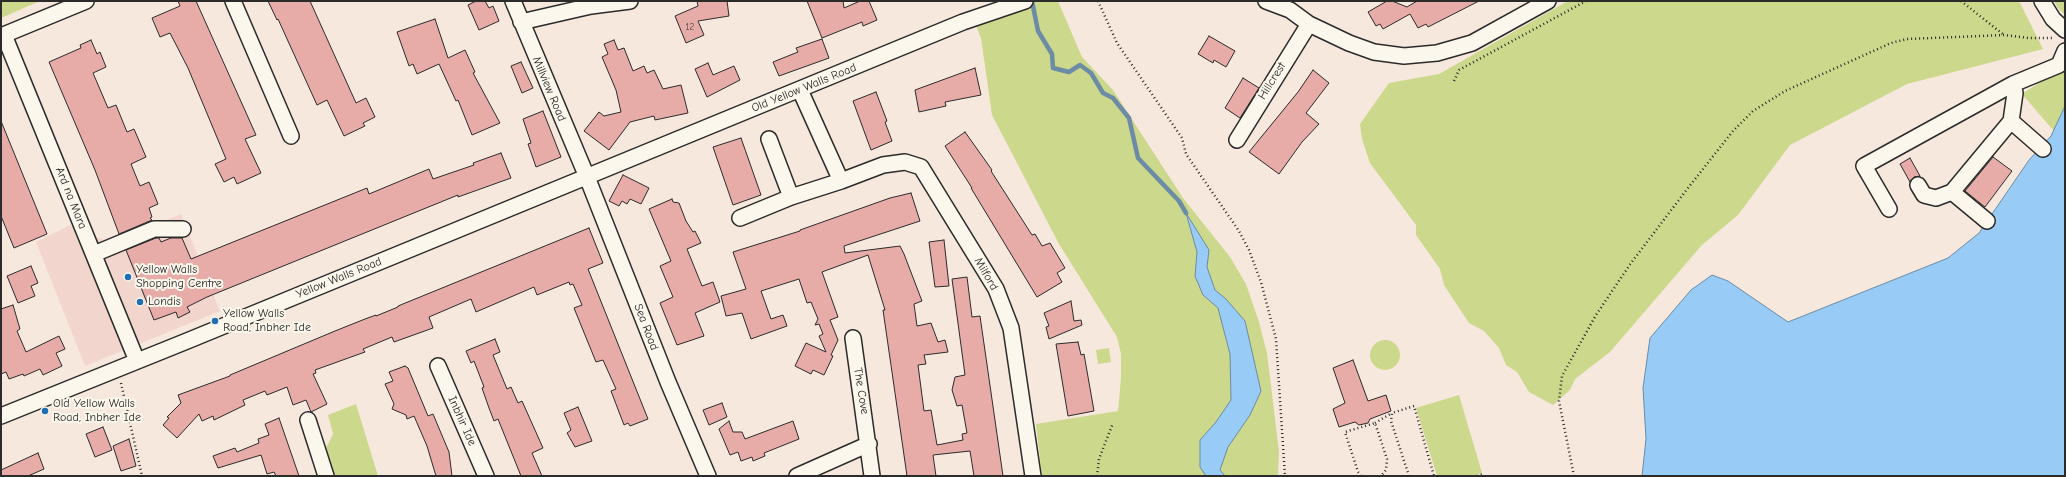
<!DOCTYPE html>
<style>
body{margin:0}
#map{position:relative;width:2066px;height:477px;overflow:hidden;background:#f7e8de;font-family:"Comic Neue",sans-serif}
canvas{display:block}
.frame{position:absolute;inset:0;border:2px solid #2b2b2b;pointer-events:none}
</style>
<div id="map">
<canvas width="2066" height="477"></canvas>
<div class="frame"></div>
</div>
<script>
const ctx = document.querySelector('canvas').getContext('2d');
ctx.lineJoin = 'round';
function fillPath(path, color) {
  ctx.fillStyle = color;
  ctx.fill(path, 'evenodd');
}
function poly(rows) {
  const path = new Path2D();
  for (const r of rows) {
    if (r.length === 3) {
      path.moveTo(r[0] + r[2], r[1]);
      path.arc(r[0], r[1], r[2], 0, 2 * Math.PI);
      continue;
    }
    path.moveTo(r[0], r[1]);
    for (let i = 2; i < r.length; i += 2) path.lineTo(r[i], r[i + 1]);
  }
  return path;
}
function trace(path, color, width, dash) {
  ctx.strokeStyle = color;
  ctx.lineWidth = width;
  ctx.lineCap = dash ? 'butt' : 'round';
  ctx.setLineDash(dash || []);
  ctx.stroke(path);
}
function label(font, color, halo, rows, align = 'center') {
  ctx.font = font + ' "Comic Neue",sans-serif';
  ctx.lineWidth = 4;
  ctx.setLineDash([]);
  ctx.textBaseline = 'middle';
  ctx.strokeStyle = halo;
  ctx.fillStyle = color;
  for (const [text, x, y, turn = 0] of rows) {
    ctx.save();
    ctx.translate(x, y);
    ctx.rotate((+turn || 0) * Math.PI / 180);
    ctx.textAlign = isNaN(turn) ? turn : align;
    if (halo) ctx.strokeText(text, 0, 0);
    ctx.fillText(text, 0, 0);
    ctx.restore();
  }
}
fillPath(poly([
 [181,214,220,311,85,366,36,242,70,225,110,243]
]), '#f2d6ce');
fillPath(poly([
 [1,1,40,1,1,18],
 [1025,1,1058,1,1082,57,1113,90,1183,198,1230,257,1246,284,1259,322,1267,353,1279,451,1278,476,1042,476,1036,424,1118,411,1121,378,1121,354,1117,337,1059,244,992,115,981,38,973,18],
 [1568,1,2019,1,2043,49,1907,84,1790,145,1738,215,1702,245,1610,352,1575,379,1570,390,1553,405,1529,392,1517,372,1506,365,1499,348,1484,331,1469,323,1444,285,1440,269,1416,235,1416,225,1370,163,1362,139,1360,124,1389,83,1439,74],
 [2054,1,2065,1,2065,15,2058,8],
 [2065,72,2065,131,2060,138,2022,94,2048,77],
 [1385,355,15],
 [1109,348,1111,362,1098,364,1096,350],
 [1459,395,1482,473,1472,476,1437,476,1416,408],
 [356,404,378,476,333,476,325,450,333,434,328,415]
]), '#ccd88c');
const water = poly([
 [2065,106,2065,476,1642,476,1646,439,1643,388,1650,338,1691,290,1712,275,1728,281,1788,322,1948,258,1979,233,2029,160,2051,136,2065,106],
 [1186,213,1209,250,1207,267,1215,290,1226,299,1245,321,1261,391,1250,415,1228,447,1220,470,1225,476,1206,476,1200,467,1200,440,1216,422,1231,400,1230,354,1218,308,1203,295,1195,276,1197,252,1186,213]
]);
fillPath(water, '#98cbf5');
trace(water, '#6c8ba4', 1);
trace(poly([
 [1032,1,1038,31,1052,54,1053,68,1069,72,1080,65,1091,73,1103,93,1113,98,1129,118,1138,158,1179,201,1186,213]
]), '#6c8ba4', 4.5);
const building = poly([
 [178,1,196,1,256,135,245,139,261,173,237,184,234,177,224,182,215,164,226,159,188,68,170,33,160,37,152,18,180,6,178,1],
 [268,1,310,1,356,103,366,98,375,117,363,123,365,126,344,136,327,100,317,105,278,19,277,20,268,1],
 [476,1,485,1,489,8,493,6,499,21,479,30,468,5,476,1],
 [697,1,727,1,729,16,698,21,704,35,686,43,675,16,698,6,697,1],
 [807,1,843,1,844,8,860,1,869,1,877,20,863,26,862,22,822,38,807,1],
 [1387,1,1392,1,1407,7,1417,1,1479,1,1428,27,1426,24,1418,28,1410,14,1383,29,1380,24,1376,26,1368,12,1387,1],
 [435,19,448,58,465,50,475,72,473,73,500,123,472,135,458,100,456,101,439,64,417,74,413,64,409,66,397,32,435,19],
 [1209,36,1235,51,1226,67,1214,60,1213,63,1198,54,1209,36],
 [822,39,829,58,779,76,773,62,798,52,796,48,822,39],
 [91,40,97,54,100,52,106,67,93,73,108,108,116,105,127,132,134,129,146,157,131,164,140,186,149,182,158,204,149,208,152,217,150,218,152,220,119,234,95,170,49,62,81,48,80,45,91,40],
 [614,40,618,50,624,48,633,71,644,66,647,73,654,70,663,89,681,85,688,113,655,120,654,116,630,122,609,150,584,131,599,112,604,116,621,112,616,90,602,57,608,54,604,44,614,40],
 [521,62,533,88,522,93,511,66,521,62],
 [708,63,713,75,734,66,740,80,707,97,695,69,708,63],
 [975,68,981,95,945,102,946,106,919,112,915,90,975,68],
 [1313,70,1329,83,1306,113,1319,124,1302,142,1279,174,1249,152,1298,92,1313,70],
 [1243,78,1259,88,1240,118,1225,108,1243,78],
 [876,92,887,121,885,122,892,141,871,150,853,101,876,92],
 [543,111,561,157,536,167,528,144,531,143,523,119,543,111],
 [1,121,47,234,14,248,1,216,1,121],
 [965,132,992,170,991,171,1032,235,1035,234,1042,246,1050,243,1065,268,1057,273,1062,282,1037,297,971,188,972,188,945,146,965,132],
 [741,138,761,195,733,205,713,147,741,138],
 [501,153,511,178,458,197,458,195,207,297,187,307,190,312,178,318,176,312,154,320,126,250,156,238,159,238,161,242,171,238,182,238,191,259,367,188,369,194,429,169,433,179,474,165,473,163,501,153],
 [1993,157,2012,171,1985,207,1965,191,1993,157],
 [1910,158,1920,176,1914,177,1910,182,1900,164,1910,158],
 [623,175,649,188,641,204,630,199,627,204,622,201,619,206,609,201,623,175],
 [911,193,920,221,844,246,845,253,900,246,904,254,922,301,914,304,917,326,931,323,938,342,945,340,948,352,924,355,926,364,918,365,924,411,931,410,937,445,963,440,962,434,967,433,962,405,957,406,952,390,955,377,965,375,952,279,967,277,972,317,980,316,1003,476,974,476,970,451,933,455,936,476,907,476,883,310,885,310,868,255,822,272,838,317,830,320,838,340,831,355,833,356,824,375,813,370,811,374,795,366,806,343,826,352,819,336,823,334,819,324,815,325,818,319,811,302,807,303,799,279,761,291,771,319,783,315,787,326,751,339,742,313,726,316,721,296,746,289,733,252,800,231,800,230,890,198,911,193],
 [672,199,673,202,679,203,686,221,693,232,695,231,701,243,687,249,702,286,713,282,720,302,695,313,704,336,677,345,660,303,673,297,660,266,671,261,649,209,672,199],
 [589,228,603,263,588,269,648,419,630,426,628,423,624,425,611,391,616,389,603,360,596,362,574,308,582,305,573,284,570,285,569,282,537,295,534,287,476,312,471,299,429,317,433,328,394,342,392,337,363,349,365,352,315,370,316,373,313,374,327,404,311,412,306,400,293,405,287,387,267,395,265,391,243,400,245,405,214,420,213,416,202,421,199,414,177,438,163,425,169,418,167,417,181,403,178,395,230,376,230,375,335,331,365,319,376,315,376,316,398,307,398,306,589,228],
 [944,240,949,286,935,287,929,242,944,240],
 [31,266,38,283,31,286,35,296,18,303,7,276,31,266],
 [1071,301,1074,321,1081,320,1082,325,1049,339,1046,327,1049,326,1044,313,1071,301],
 [13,305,20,329,17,331,26,352,59,336,65,349,56,353,62,366,43,375,40,369,24,376,23,374,9,379,6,372,1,374,1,309,13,305],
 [495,339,500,352,493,355,507,389,511,387,518,403,522,401,543,448,532,453,542,476,521,476,498,419,494,421,489,408,482,388,484,387,474,361,471,363,466,351,495,339],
 [1078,342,1081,355,1084,354,1094,411,1068,416,1056,344,1078,342],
 [1353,360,1368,401,1386,395,1391,411,1370,419,1368,423,1359,425,1355,422,1339,427,1333,409,1345,403,1333,368,1353,360],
 [405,366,408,368,428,416,433,414,449,452,452,476,436,476,427,446,414,416,407,419,406,415,392,409,394,404,385,384,393,381,389,372,405,366],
 [722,403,727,417,709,425,703,410,722,403],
 [578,407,592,441,575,447,567,433,571,430,564,413,578,407],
 [279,418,299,476,276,476,274,472,267,474,261,455,218,468,213,456,235,448,237,452,259,443,258,439,269,435,265,424,279,418],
 [729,421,733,432,742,432,745,439,793,421,799,439,764,453,765,456,753,461,752,457,741,461,738,452,730,455,719,429,729,421],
 [103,427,112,450,95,457,86,434,103,427],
 [129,439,136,466,121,471,113,446,129,439],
 [38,453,44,469,28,476,1,476,1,470,38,453]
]);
fillPath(building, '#e7aca7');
trace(building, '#2b2b2b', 1);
const minor = poly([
 [233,1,291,136],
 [513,1,587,177,668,382,708,476],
 [1266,1,1290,10,1309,24,1349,43,1374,52,1404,56,1437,53,1472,43,1548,1],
 [2042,1,2053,19,2065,30],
 [521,22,591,6,630,1],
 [4,35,137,361],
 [1,36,86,1],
 [800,90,841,181],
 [2011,121,2043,149],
 [769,139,791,197],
 [1237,140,1309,24],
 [1918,185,1924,195,1936,198,1952,192,2011,121,2015,93,2013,84],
 [1952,192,1987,221],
 [1889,209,1864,166,2013,84,2059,65,2065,51],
 [740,218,791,197,841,181,883,165,905,162,921,167,996,289,1011,328,1033,476],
 [94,254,154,229,183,229],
 [853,338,872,476],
 [438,366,486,476],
 [1,416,187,341,963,22,1025,1],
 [308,420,326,476],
 [797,476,869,444]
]);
trace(minor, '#2b2b2b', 18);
trace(poly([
 [1098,1,1117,43,1182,138,1186,154,1239,231,1249,250,1261,282,1276,339,1285,476],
 [1961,1,2004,35],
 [1454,81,1459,70,1586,1],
 [121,383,142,476],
 [1375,423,1392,413],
 [1097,476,1099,459,1113,423],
 [1361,476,1358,472,1345,432,1375,423,1387,459,1386,470,1381,476],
 [1409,476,1391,421,1392,413,1414,406,1434,476],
 [1477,476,1483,474],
 [1574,476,1559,401,1562,376,1596,315,1631,263,1688,188,1733,131,1753,111,1785,91,1891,43,1907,39,2005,35,2028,38,2053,38]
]), '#2b2b2b', 2.5, [1, 3]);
trace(minor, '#fbf7ec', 15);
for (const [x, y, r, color] of [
 [128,277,4,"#1f6fb2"],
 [140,302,4,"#1f6fb2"],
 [215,321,4,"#1f6fb2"],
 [45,411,4,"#1f6fb2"]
]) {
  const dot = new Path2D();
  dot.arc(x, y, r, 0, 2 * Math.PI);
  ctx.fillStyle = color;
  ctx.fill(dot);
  trace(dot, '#fbf7ec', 1.5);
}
label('10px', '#5a4b4a', null, [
 ["12",690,27]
]);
label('12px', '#2b2b2b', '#fbf7ec', [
 ["Hillcrest",1272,81,-58],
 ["Old Yellow Walls Road",804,88,-22],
 ["Millview Road",549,89,67],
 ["Ard na Mara",71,198,68],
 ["Milford",986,274,60],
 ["Yellow Walls Road",339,278,-22],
 ["Sea Road",646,327,69],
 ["The Cove",861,391,81],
 ["Inbhir Ide",462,421,66]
]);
label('12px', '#2b2b2b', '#fbf7ec', [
 ["Yellow Walls",136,270],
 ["Shopping Centre",136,284],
 ["Londis",148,302],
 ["Yellow Walls",223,314],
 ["Road, Inbher Ide",223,328],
 ["Old Yellow Walls",53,404],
 ["Road, Inbher Ide",53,418]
], 'left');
</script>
